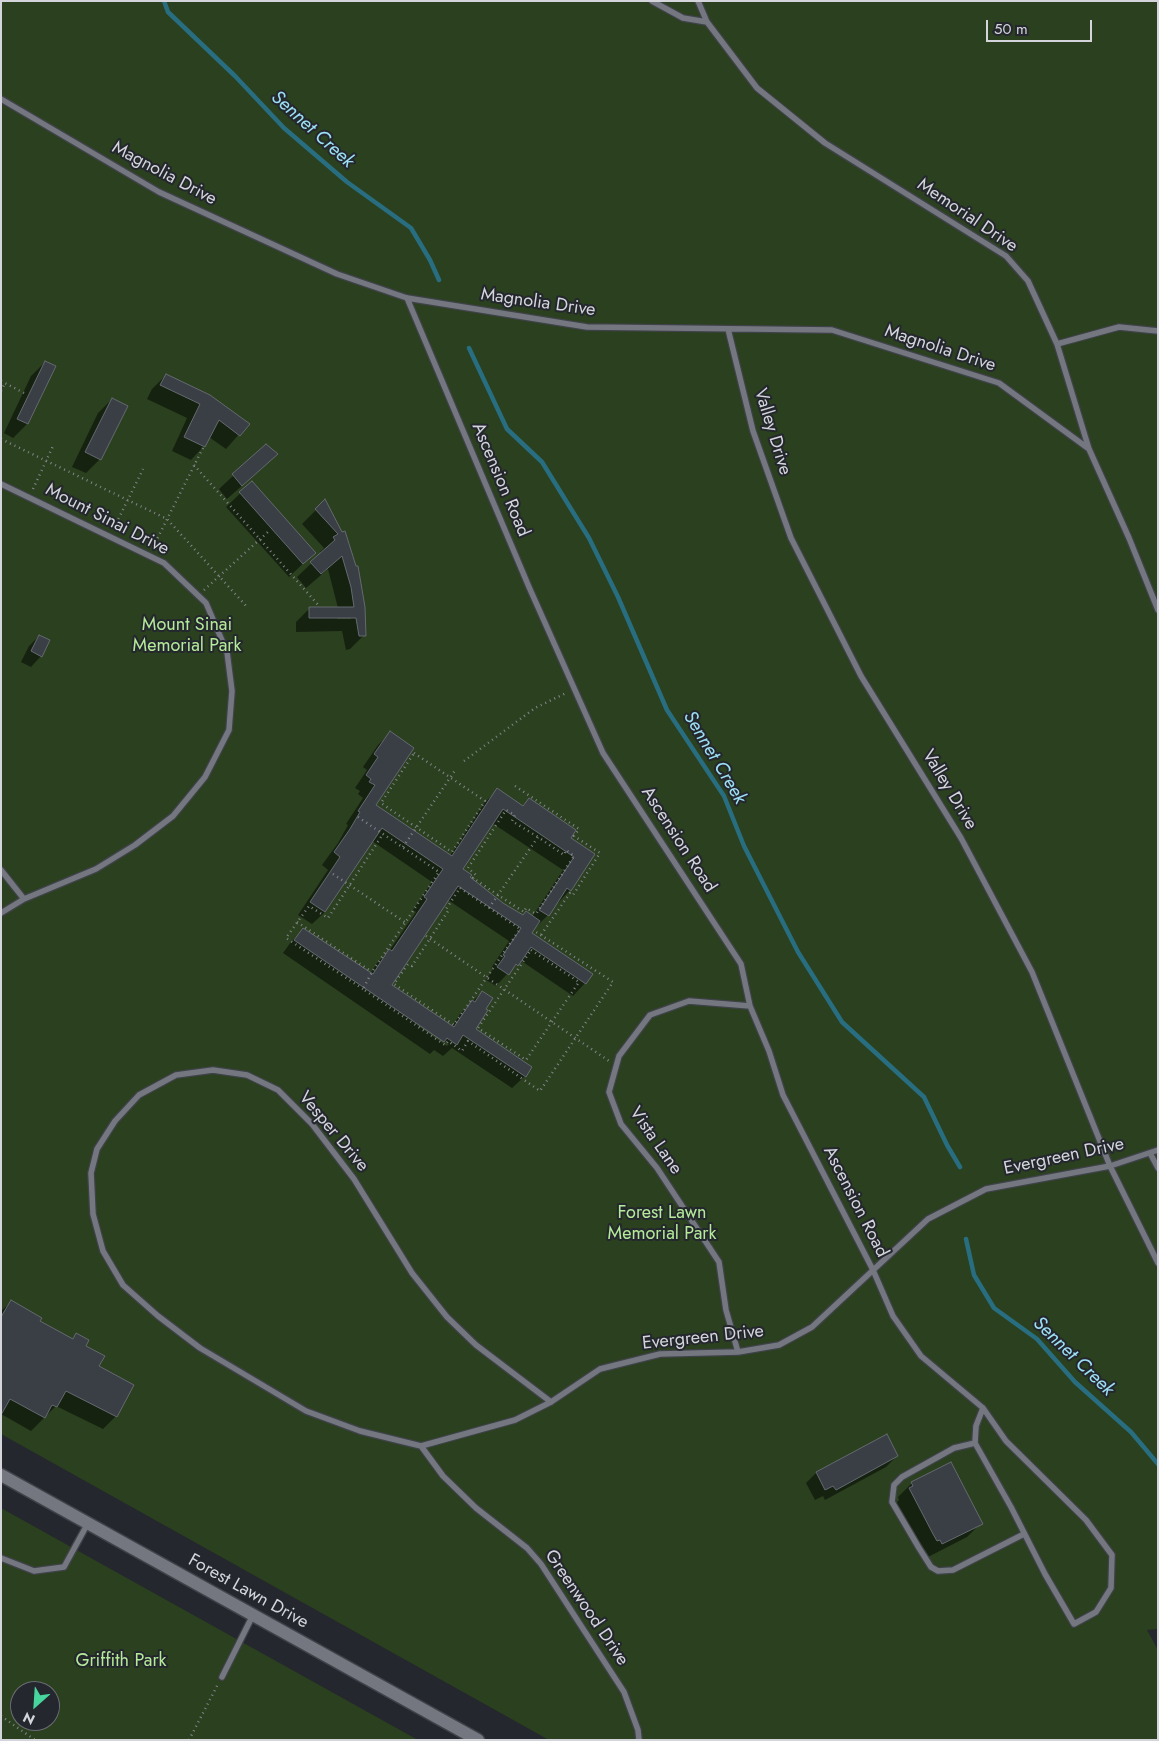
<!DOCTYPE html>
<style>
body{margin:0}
#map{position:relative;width:1159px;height:1741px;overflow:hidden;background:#24272e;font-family:Jost,sans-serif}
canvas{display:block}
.frame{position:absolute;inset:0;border:2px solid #d3d5da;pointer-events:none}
.north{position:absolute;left:10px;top:1681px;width:50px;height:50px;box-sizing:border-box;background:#24272e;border:1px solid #6a6d73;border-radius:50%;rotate:206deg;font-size:14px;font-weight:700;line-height:20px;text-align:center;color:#d3d5da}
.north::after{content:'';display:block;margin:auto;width:18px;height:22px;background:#47d49d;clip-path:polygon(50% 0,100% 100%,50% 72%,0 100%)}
.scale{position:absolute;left:986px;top:20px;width:106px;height:22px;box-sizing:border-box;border:2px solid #d3d5da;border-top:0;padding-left:6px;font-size:15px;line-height:18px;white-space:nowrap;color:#d3d5da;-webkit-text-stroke:4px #24272e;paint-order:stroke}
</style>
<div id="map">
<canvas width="1159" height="1741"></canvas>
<div class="frame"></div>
<div class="north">N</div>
<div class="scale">50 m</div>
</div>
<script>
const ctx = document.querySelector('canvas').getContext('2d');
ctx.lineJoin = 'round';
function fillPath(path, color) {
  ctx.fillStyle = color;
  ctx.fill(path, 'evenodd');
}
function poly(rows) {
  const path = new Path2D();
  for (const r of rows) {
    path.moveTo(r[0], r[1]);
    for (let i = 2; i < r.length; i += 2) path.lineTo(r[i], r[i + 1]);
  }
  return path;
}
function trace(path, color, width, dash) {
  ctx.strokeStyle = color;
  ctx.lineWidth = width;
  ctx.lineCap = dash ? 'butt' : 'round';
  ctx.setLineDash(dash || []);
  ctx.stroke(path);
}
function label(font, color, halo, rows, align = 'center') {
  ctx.font = font + ' Jost,sans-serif';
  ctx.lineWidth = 4;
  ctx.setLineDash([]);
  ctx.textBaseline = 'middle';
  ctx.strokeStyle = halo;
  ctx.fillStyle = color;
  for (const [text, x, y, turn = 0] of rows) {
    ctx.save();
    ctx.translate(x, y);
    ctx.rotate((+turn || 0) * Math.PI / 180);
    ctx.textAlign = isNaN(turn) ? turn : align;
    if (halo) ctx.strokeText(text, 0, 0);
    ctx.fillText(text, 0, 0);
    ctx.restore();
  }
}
fillPath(poly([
 [1,1,1158,1,1158,1629,1147,1630,1158,1650,1158,1740,549,1740,1,1434],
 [1,1508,418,1740,1,1740],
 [20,1691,50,1691,50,1721,20,1721]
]), '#2a401e');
fillPath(poly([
 [45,362,54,367,27,424,13,438,4,433,31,376],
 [166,375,248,424,226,449,209,437,204,446,191,460,172,451,187,418,147,399,152,389],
 [112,399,100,459,86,473,72,467,98,413],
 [266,445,262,468,227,499,219,489],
 [252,482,314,553,289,577,226,507],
 [325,501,342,534,364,635,350,649,346,650,342,631,296,632,296,622,310,608,338,608,328,569,306,588,297,577,321,554,320,552,324,548,302,524],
 [337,617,351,617,351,619,337,619],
 [39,636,41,656,31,667,21,662,29,646],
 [390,733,374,805,450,856,485,802,498,790,522,806,529,800,569,838,593,855,570,890,558,903,557,902,548,915,530,933,585,983,573,996,520,960,496,986,486,980,493,969,491,968,509,941,448,900,390,986,452,1027,460,1014,482,992,474,1029,531,1067,525,1076,512,1088,452,1048,443,1056,434,1050,430,1054,283,953,291,942,303,929,370,974,377,963,389,951,416,912,413,910,432,882,372,841,325,912,312,924,298,915,328,870,322,865,338,843,348,825,346,824,363,798,358,794,360,791,355,788,367,770,363,767,378,745],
 [492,823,563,870,532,917,522,916,503,904,468,878,461,870],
 [418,1023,449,1044,447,1046,417,1025],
 [11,1302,38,1322,71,1340,76,1335,97,1367,116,1416,103,1429,56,1406,31,1431,1,1414,1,1311],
 [897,1456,886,1467,825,1500,823,1496,815,1500,806,1483,816,1473],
 [912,1483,981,1523,967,1537,928,1557,926,1553,923,1554,896,1503,899,1500,898,1497]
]), '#0007');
trace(poly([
 [164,1,168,12,235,76,284,128,347,182,411,228,430,260,439,280],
 [469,348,507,429,542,462,589,538,618,597,667,710,724,796,744,846,798,952,842,1022,924,1097,947,1145,960,1167],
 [966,1239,974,1275,994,1308,1037,1339,1075,1382,1131,1432,1158,1464]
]), '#286d80', 4.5);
const building = poly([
 [45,361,56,366,28,424,17,419,45,361],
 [166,374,210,395,250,424,240,436,219,420,205,447,184,437,200,404,160,385,166,374],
 [112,398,128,406,101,460,85,452,112,398],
 [266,444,278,454,242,486,232,474,266,444],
 [252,481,316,553,303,564,239,492,252,481],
 [325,499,342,532,345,531,356,566,358,566,365,607,366,636,359,636,356,618,309,618,309,607,354,607,351,587,342,556,321,574,310,562,335,540,333,537,338,534,315,509,325,499],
 [39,635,50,640,42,657,31,651,39,635],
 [390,731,414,748,376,805,452,856,497,788,523,806,529,798,576,830,571,838,595,854,571,891,567,888,549,916,539,910,574,857,503,809,463,869,472,875,470,877,503,903,523,915,526,911,540,921,532,933,593,974,586,984,531,947,518,966,516,964,509,975,497,967,505,956,503,955,521,928,458,886,392,985,454,1027,472,1000,475,1002,482,991,493,998,486,1009,488,1010,476,1029,532,1067,526,1077,463,1035,457,1045,447,1038,444,1042,294,940,303,928,373,974,389,949,392,951,427,899,424,897,443,869,382,828,325,912,310,902,340,857,334,852,350,829,360,812,358,811,375,785,369,782,371,779,366,775,378,757,374,754,390,731],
 [11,1300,42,1318,40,1321,73,1339,76,1333,89,1340,86,1346,105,1356,99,1366,134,1385,117,1417,66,1391,57,1407,52,1405,45,1418,10,1399,1,1415,1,1317,11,1300],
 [887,1434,898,1456,836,1490,833,1486,825,1490,816,1472,887,1434],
 [951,1462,983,1524,942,1544,940,1540,937,1541,933,1534,909,1488,913,1486,911,1482,951,1462]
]);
fillPath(building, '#3a3e45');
trace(building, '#656971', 1);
const service = poly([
 [652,1,683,18,707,22],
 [698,1,707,22,757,88,825,143,1006,256,1028,281,1057,344,1089,449,1129,538,1158,610],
 [1,99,159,192,337,274,407,298,587,327,832,330,999,383,1089,449],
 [407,298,529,587,603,753,741,964,750,1006,769,1051,783,1095,873,1270,893,1316,921,1356,983,1408,976,1426,975,1443,1011,1507,1045,1574,1074,1624,1096,1612,1111,1588,1112,1555,1086,1520,1006,1441,983,1408],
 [728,329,753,431,791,538,861,676,961,838,1032,972,1110,1166,1158,1263],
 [1057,344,1119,327,1158,331],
 [1,484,164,563,206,603,227,652,232,691,229,730,205,777,173,816,135,845,96,869,24,899,1,913],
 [1,870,24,899],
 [1150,1153,1158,1168],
 [738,1352,726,1310,719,1262,657,1168,621,1124,609,1092,619,1056,650,1015,689,1001,750,1006],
 [551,1402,476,1345,447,1317,412,1273,354,1179,312,1124,278,1090,247,1075,213,1070,176,1075,139,1095,115,1121,97,1149,91,1173,93,1214,103,1251,123,1285,158,1316,200,1348,306,1411,360,1431,421,1446,515,1420,551,1402,600,1369,660,1354,738,1352,779,1345,812,1327,928,1219,986,1189,1110,1166,1158,1150],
 [975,1443,954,1448,902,1477,894,1485,892,1502,919,1548,931,1567,938,1571,953,1570,1024,1534],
 [421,1446,443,1476,476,1508,527,1548,541,1564,624,1692,638,1730,639,1740],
 [1,1558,34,1571,64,1567,88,1523],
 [222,1677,253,1615]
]);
const tertiary = poly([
 [1,1475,478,1740]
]);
trace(service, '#404249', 8);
trace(tertiary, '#404249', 15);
trace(poly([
 [1,381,24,393],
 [1,391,5,383],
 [1,439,167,519,248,608],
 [194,465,320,607],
 [33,489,54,444],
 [114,528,143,469],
 [153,547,203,448],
 [204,590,269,531],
 [414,753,485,801,452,852,381,803,414,753],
 [464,761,535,708,566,693],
 [515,786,579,829,574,836,600,853,573,895,570,893,541,935],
 [358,817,439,872,372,972,363,989,445,1045,448,1041,462,1051,468,1041,540,1091,613,982,536,932],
 [403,847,456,769],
 [333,874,406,923],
 [460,888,520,929,454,1025,394,984,408,964,412,966,448,911,446,909,460,888],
 [489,908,498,895,538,837,564,855,566,850,574,856,536,914,526,908,524,912,498,895,473,878,476,875,468,868,506,810,515,815,512,821,538,837],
 [297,922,372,972],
 [426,936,609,1061],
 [531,950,579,982,526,1060,478,1028,531,950],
 [363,989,286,938,309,906,328,918,383,834],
 [1,1716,35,1740],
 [189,1740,218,1684]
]), '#83868c', 2.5, [1, 4]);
trace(service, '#747780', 5.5);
trace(tertiary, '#747780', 12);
label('18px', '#d3d5da', '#24272e', [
 ["Magnolia Drive",164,174,28],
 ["Memorial Drive",967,216,34],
 ["Magnolia Drive",538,303,8],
 ["Magnolia Drive",940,349,18],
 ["Valley Drive",772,432,73],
 ["Ascension Road",500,480,67],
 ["Mount Sinai Drive",107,520,27],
 ["Valley Drive",949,790,59],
 ["Ascension Road",678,840,57],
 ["Vesper Drive",333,1132,50],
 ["Vista Lane",655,1141,55],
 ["Evergreen Drive",1064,1157,-12],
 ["Ascension Road",855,1202,63],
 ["Evergreen Drive",703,1338,-6],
 ["Forest Lawn Drive",248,1592,29],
 ["Greenwood Drive",586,1608,56]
]);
label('18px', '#b5eb98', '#24272e', [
 ["Mount Sinai",187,626],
 ["Memorial Park",187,647],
 ["Forest Lawn",662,1214],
 ["Memorial Park",662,1235],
 ["Griffith Park",121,1662]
]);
label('italic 19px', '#9de0f5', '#24272e', [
 ["Sennet Creek",312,130,42],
 ["Sennet Creek",714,758,59],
 ["Sennet Creek",1073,1357,44]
]);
</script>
